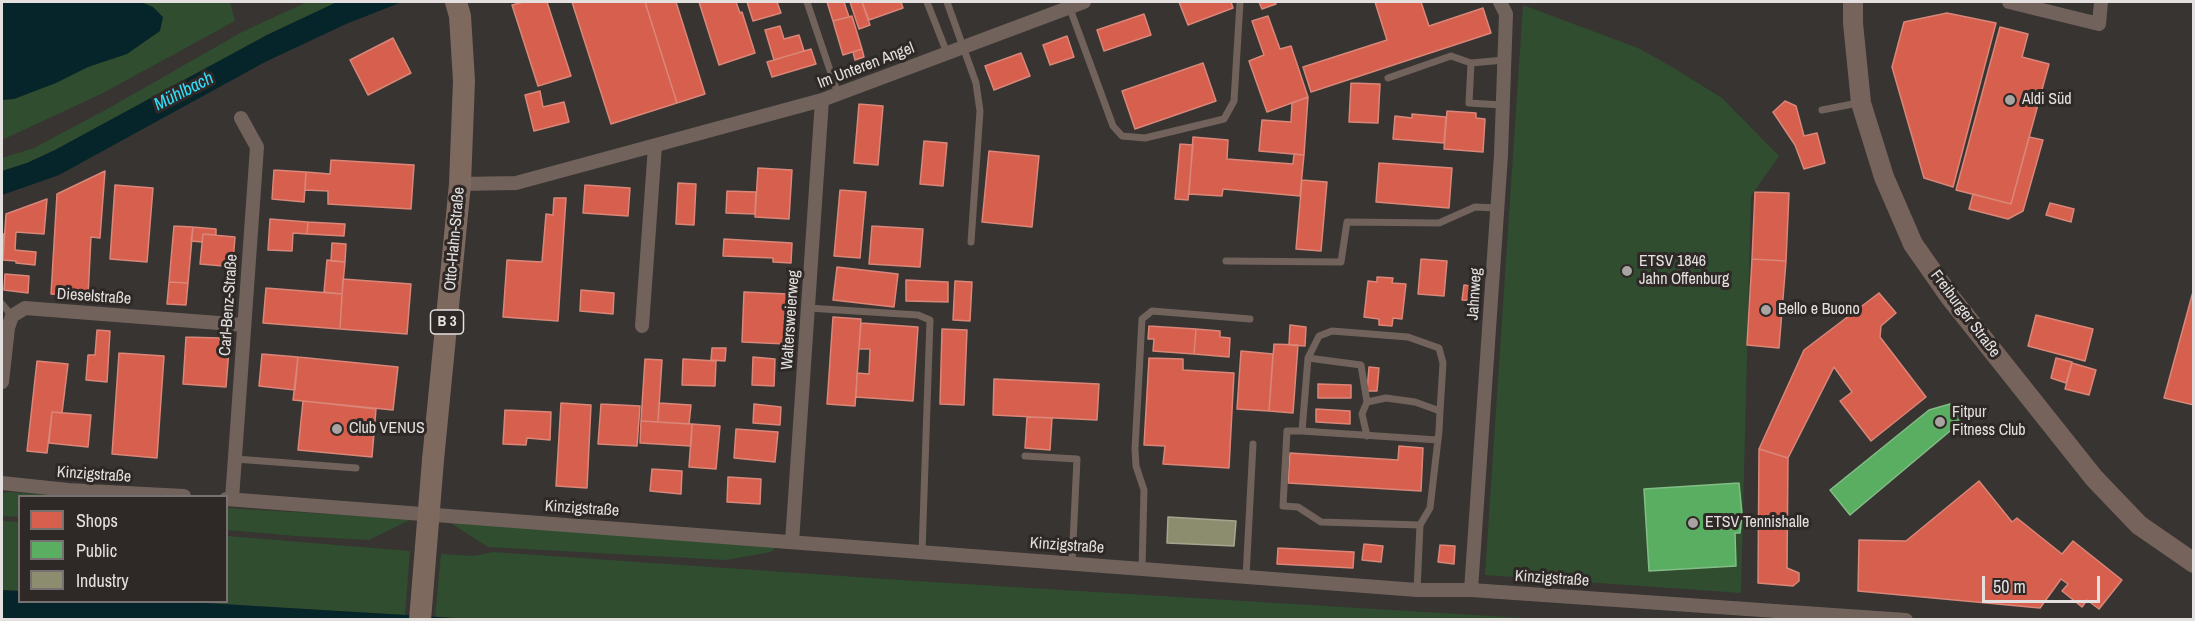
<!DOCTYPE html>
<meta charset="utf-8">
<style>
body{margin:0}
#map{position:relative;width:2195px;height:621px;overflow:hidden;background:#373432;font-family:"Archivo Narrow",sans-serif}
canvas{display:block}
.frame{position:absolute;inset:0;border:3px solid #e4e0df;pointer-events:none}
.legend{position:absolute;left:18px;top:495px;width:210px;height:108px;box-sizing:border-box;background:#2e2927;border:2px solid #777271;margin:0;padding:8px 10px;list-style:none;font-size:18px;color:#e4e0df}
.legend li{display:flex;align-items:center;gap:12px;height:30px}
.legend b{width:30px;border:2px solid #777271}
.scale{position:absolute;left:1982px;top:576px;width:118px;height:27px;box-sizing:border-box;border:3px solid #e4e0df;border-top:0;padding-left:8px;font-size:18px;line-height:21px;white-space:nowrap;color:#e4e0df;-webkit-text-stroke:4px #2e2927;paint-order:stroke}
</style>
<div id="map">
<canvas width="2195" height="621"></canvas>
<div class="frame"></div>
<ul class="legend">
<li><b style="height:16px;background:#d6604d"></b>Shops</li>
<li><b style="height:16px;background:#5aae61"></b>Public</li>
<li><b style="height:16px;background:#8c8c6e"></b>Industry</li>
</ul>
<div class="scale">50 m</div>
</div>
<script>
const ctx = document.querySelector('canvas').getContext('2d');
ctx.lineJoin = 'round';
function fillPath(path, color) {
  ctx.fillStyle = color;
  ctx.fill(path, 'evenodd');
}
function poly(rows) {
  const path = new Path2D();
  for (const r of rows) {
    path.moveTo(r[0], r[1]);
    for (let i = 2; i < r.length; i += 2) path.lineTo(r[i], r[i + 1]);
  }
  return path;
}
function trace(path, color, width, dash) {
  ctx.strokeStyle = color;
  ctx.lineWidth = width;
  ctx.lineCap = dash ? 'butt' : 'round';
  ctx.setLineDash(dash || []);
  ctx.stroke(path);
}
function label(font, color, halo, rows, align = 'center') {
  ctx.font = font + ' "Archivo Narrow",sans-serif';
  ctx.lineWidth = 6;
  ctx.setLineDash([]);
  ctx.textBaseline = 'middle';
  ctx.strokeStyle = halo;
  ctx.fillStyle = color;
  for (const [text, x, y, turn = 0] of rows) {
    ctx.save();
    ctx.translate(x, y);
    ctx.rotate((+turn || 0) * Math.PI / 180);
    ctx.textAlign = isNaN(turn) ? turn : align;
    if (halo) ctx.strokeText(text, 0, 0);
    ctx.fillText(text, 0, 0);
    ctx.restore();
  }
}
fillPath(poly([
 [2,2,230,2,235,21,103,93,2,140],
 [307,2,337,2,267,35,55,150,27,163,2,171,2,158,34,148,109,108,242,32],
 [1523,5,1638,48,1674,68,1722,98,1779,156,1751,196,1741,593,1485,575],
 [10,492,70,496,20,496,19,517,2,516,2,493],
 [226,508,412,519,369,540,295,536,227,530],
 [2,521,19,522,19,591,2,590],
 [449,522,777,546,771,552,726,560,488,547],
 [227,536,410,551,405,615,188,602,226,602],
 [493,552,915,581,1540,619,472,620,435,617,441,554,474,556]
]), '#304d2f');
fillPath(poly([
 [2,2,141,2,153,7,163,17,160,31,127,54,88,67,56,83,14,99,2,100],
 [337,2,402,2,346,24,265,62,59,175,2,195,2,171,27,163,55,150,267,35],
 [2,590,19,591,20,602,188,602,472,619,2,619]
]), '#05252a');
const shops = poly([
 [523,2,547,2,571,76,538,86,512,5,523,2],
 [572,2,645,2,677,103,611,124,572,2],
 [645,2,676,2,705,94,677,103,645,2],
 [699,2,736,2,740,13,742,12,755,53,719,65,699,2],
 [747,2,777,2,781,13,753,21,747,2],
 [827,2,844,2,849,17,833,21,827,2],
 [850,2,862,2,870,25,859,29,850,2],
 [862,2,901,2,903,8,869,20,862,2],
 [1179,2,1231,2,1233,8,1188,25,1179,2],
 [1259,2,1275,2,1276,4,1262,9,1259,2],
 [1375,2,1421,2,1429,26,1483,8,1491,33,1311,92,1303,67,1387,40,1375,2],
 [1947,13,1996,23,1953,187,1924,178,1892,67,1904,22,1947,13],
 [1144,14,1151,35,1104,51,1097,30,1144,14],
 [852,16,862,49,843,55,833,21,852,16],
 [1268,16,1280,49,1291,46,1308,97,1267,112,1249,61,1264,55,1252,21,1268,16],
 [780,26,784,39,799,35,804,51,774,60,765,30,780,26],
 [2000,27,2028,34,2022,57,2049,64,2011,204,1956,190,2000,27],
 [1067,36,1074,57,1050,65,1043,45,1067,36],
 [393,38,411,73,368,95,350,60,393,38],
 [811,49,816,64,772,77,767,62,811,49],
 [862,49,864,57,855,60,853,52,862,49],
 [1021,53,1030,76,994,90,985,66,1021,53],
 [1203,63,1216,101,1135,129,1122,91,1203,63],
 [1351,83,1380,84,1378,123,1349,122,1351,83],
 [540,91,543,107,564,102,569,122,534,131,525,95,540,91],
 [1308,97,1304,155,1259,151,1262,120,1291,122,1292,103,1308,97],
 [1785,101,1796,106,1804,136,1817,133,1825,163,1804,169,1795,145,1773,112,1785,101],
 [859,104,883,106,878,165,854,163,859,104],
 [1447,111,1476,113,1476,118,1485,119,1483,152,1444,149,1447,111],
 [1412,114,1446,117,1444,143,1393,139,1395,116,1412,118,1412,114],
 [1193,137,1228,140,1227,159,1293,164,1294,154,1304,155,1300,196,1223,189,1222,196,1189,194,1193,137],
 [2029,137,2043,140,2023,211,2008,219,1969,209,1973,194,2011,204,2029,137],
 [924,141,947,143,943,186,920,184,924,141],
 [1180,144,1193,145,1188,200,1175,199,1180,144],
 [989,151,1039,156,1032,227,982,222,989,151],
 [331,160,414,165,411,209,328,204,328,191,305,190,306,172,330,174,331,160],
 [1379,163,1452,168,1449,208,1376,202,1379,163],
 [758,168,792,170,789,219,755,217,758,168],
 [274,170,306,172,304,202,272,199,274,170],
 [105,171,100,238,91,237,88,296,51,294,57,194,105,171],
 [1302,180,1327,182,1321,251,1296,249,1302,180],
 [678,183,696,184,694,225,676,224,678,183],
 [115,185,153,188,147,262,110,259,115,185],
 [585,185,630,188,628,216,583,213,585,185],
 [840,190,866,192,860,258,834,256,840,190],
 [727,191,756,192,755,214,726,213,727,191],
 [1755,192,1789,193,1786,261,1752,259,1755,192],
 [554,198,566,198,558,321,503,317,507,260,542,262,546,214,553,215,554,198],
 [47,199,44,234,16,232,15,250,36,252,35,265,16,263,16,261,3,260,6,214,47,199],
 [2050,203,2074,209,2071,222,2046,215,2050,203],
 [270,219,308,222,307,234,293,233,292,251,268,250,270,219],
 [308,222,345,224,344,236,307,234,308,222],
 [174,226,193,227,188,283,169,282,174,226],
 [872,226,923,229,920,267,869,264,872,226],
 [193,227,216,229,216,235,203,234,202,242,191,241,193,227],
 [2,234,4,234,2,262,2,234],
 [203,234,235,237,233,262,223,262,223,266,200,264,203,234],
 [724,239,792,243,791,263,773,262,773,258,723,256,724,239],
 [332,243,346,244,345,262,331,261,332,243],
 [1421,259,1447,261,1444,296,1418,294,1421,259],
 [1752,259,1786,261,1779,348,1747,345,1752,259],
 [327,260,345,262,342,294,324,292,327,260],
 [837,267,898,274,894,307,833,300,837,267],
 [5,274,29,276,28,293,4,290,5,274],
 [1377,277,1393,278,1392,283,1406,284,1402,319,1393,318,1392,326,1379,325,1379,319,1364,317,1368,281,1377,282,1377,277],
 [343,279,411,284,407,334,340,329,343,279],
 [906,280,948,282,948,302,906,301,906,280],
 [955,281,972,282,970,321,953,320,955,281],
 [169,282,188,283,186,305,167,304,169,282],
 [1464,285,1477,287,1474,301,1462,300,1464,285],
 [266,288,342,294,340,329,263,323,266,288],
 [2194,288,2194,405,2164,398,2194,288],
 [581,290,614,293,613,314,580,311,581,290],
 [744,292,788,294,786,344,742,342,744,292],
 [1879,293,1896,313,1881,326,1880,337,1926,397,1871,441,1840,401,1852,392,1834,367,1788,458,1759,449,1804,350,1879,293],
 [2036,315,2093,329,2085,361,2028,346,2036,315],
 [833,317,861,319,855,406,827,404,833,317],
 [861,323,918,327,913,401,856,397,857,373,869,374,870,349,859,349,861,323],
 [1290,325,1306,327,1305,346,1289,345,1290,325],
 [1149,326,1196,329,1194,354,1153,351,1154,339,1148,339,1149,326],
 [942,329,967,330,964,405,940,404,942,329],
 [1196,329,1220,331,1220,337,1230,338,1229,357,1194,354,1196,329],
 [97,330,110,331,107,382,86,380,88,355,95,355,97,330],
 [186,337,219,338,229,349,226,387,183,384,186,337],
 [1274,344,1298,345,1293,413,1269,411,1274,344],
 [712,348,726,348,725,361,711,360,712,348],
 [1241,351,1273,354,1269,411,1237,409,1241,351],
 [119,353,164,356,157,458,112,454,119,353],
 [262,354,298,357,295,390,259,386,262,354],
 [298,357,398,367,393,410,293,400,298,357],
 [753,357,775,359,774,386,752,385,753,357],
 [1149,358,1183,359,1183,370,1234,373,1229,468,1163,464,1165,446,1144,445,1149,358],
 [2056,358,2072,362,2066,383,2051,378,2056,358],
 [645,359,662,360,658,422,641,421,645,359],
 [683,359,716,361,715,386,682,385,683,359],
 [37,361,68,364,62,413,52,412,47,453,27,451,37,361],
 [2072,363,2096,370,2089,395,2065,389,2072,363],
 [1369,367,1379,368,1377,391,1367,391,1369,367],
 [994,379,1099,384,1097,420,993,415,994,379],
 [1318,384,1351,385,1351,398,1318,398,1318,384],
 [303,401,376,409,372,457,298,450,303,401],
 [561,403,591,405,587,488,556,486,561,403],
 [659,403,691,405,689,424,658,422,659,403],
 [601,404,640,406,637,446,598,444,601,404],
 [754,404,781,407,780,425,753,423,754,404],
 [1316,409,1350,411,1350,424,1316,422,1316,409],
 [505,410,551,412,550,440,527,438,526,445,503,444,505,410],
 [52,412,91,415,88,447,49,443,52,412],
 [1027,417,1052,418,1050,450,1025,448,1027,417],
 [641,421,692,424,691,446,640,443,641,421],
 [692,424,720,426,716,469,689,467,692,424],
 [736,429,778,432,775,462,734,458,736,429],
 [1399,446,1423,448,1421,491,1288,483,1290,453,1398,460,1399,446],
 [1759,449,1788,458,1787,568,1799,573,1799,581,1793,586,1758,583,1759,449],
 [652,469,682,471,681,494,650,491,652,469],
 [728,477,761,479,760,504,727,502,728,477],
 [1979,481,2012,522,2017,518,2062,554,2073,541,2122,580,2099,609,2087,600,2082,607,2062,591,2068,584,2061,579,2040,608,1858,591,1859,540,1906,541,1979,481],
 [1364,544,1383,546,1381,562,1362,560,1364,544],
 [1440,545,1455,546,1454,564,1438,562,1440,545],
 [1278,548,1354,552,1353,568,1277,564,1278,548]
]);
fillPath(shops, '#d6604d');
trace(shops, '#da8679', 1.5);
const public = poly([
 [1950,404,1962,421,1850,515,1830,490,1929,410,1950,404],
 [1739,483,1742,514,1740,533,1735,533,1736,566,1649,571,1644,489,1739,483]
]);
fillPath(public, '#5aae61');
trace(public, '#83bd87', 1.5);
const industry = poly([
 [1168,517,1236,521,1234,546,1167,543,1168,517]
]);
fillPath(industry, '#8c8c6e');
trace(industry, '#a6a590', 1.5);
trace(poly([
 [807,2,838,94],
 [927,2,947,53],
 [947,2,976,83,980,111,971,242],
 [1069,6,1113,126,1122,136,1145,138,1224,119,1234,101,1240,2],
 [1388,78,1451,56,1471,63],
 [1502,105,1469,103,1471,63,1504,60],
 [1822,110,1858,103],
 [1226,261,1341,262,1347,222,1439,223,1475,207,1497,208],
 [2,304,12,316],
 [808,308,918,315,930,320,922,552],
 [1308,358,1319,336,1332,331,1408,337,1439,348,1443,363,1440,411],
 [1367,402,1362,414,1367,436],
 [1302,431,1287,431,1283,506,1298,507,1321,522,1420,525],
 [1025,456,1077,459,1072,563],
 [235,459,356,468],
 [1142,569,1144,490,1136,466,1135,449,1142,319,1152,311,1250,319],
 [1246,577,1253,444],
 [1417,590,1420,525,1430,508,1439,431,1440,411,1415,402,1386,398,1367,402,1361,365,1308,358,1302,431,1438,440]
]), '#71625b', 7);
trace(poly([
 [2009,2,2099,24,2101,2],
 [460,184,516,183,822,100,1084,2],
 [642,326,655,146],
 [2,382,8,328,12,316,25,308,244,325],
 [2,483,68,490,184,496],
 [226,499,1417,590,1471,590,1906,620],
 [232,499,257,147,241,118],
 [792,542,822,100],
 [1471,590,1501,155,1506,14,1500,2]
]), '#71625b', 14);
trace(poly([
 [1853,2,1853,23,1861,103,1884,177,1913,244,1950,297,2094,478,2139,525,2194,563]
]), '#76635b', 20);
trace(poly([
 [433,460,460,184,464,81,460,16,456,2]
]), '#7e695f', 22);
trace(poly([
 [420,620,433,460]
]), '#7e695f', 22);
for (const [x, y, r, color] of [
 [2010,100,6,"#a7a4a2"],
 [1627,271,6,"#a7a4a2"],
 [1766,310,6,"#a7a4a2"],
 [1940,422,6,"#a7a4a2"],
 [337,429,6,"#a7a4a2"],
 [1693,523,6,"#a7a4a2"]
]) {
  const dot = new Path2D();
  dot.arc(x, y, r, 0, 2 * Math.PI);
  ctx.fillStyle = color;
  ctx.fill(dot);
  trace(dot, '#2e2927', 2);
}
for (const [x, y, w] of [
 [447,322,33]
]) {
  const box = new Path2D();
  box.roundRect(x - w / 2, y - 12, w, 24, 4.5);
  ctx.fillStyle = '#2e2927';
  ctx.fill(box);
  trace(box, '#e4e0df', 1.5);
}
label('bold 15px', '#e4e0df', null, [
 ["B 3",447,322]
]);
label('16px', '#e4e0df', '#2e2927', [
 ["Im Unteren Angel",866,66,-21],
 ["Otto-Hahn-Straße",455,239,-85],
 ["Jahnweg",1475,294,-86],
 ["Dieselstraße",94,297,4],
 ["Carl-Benz-Straße",229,305,-86],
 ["Freiburger Straße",1965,314,53],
 ["Waltersweierweg",791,320,-86],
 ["Kinzigstraße",94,475,4],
 ["Kinzigstraße",582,509,4],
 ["Kinzigstraße",1067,546,4],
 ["Kinzigstraße",1552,579,4]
]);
label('16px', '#e4e0df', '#2e2927', [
 ["Aldi Süd",2022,100],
 ["ETSV 1846",1639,262],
 ["Jahn Offenburg",1639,280],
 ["Bello e Buono",1778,310],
 ["Fitpur",1952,413],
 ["Fitness Club",1952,431],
 ["Club VENUS",349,429],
 ["ETSV Tennishalle",1705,523]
], 'left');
label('italic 18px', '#31dffc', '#2e2927', [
 ["Mühlbach",184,92,-27]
]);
</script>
